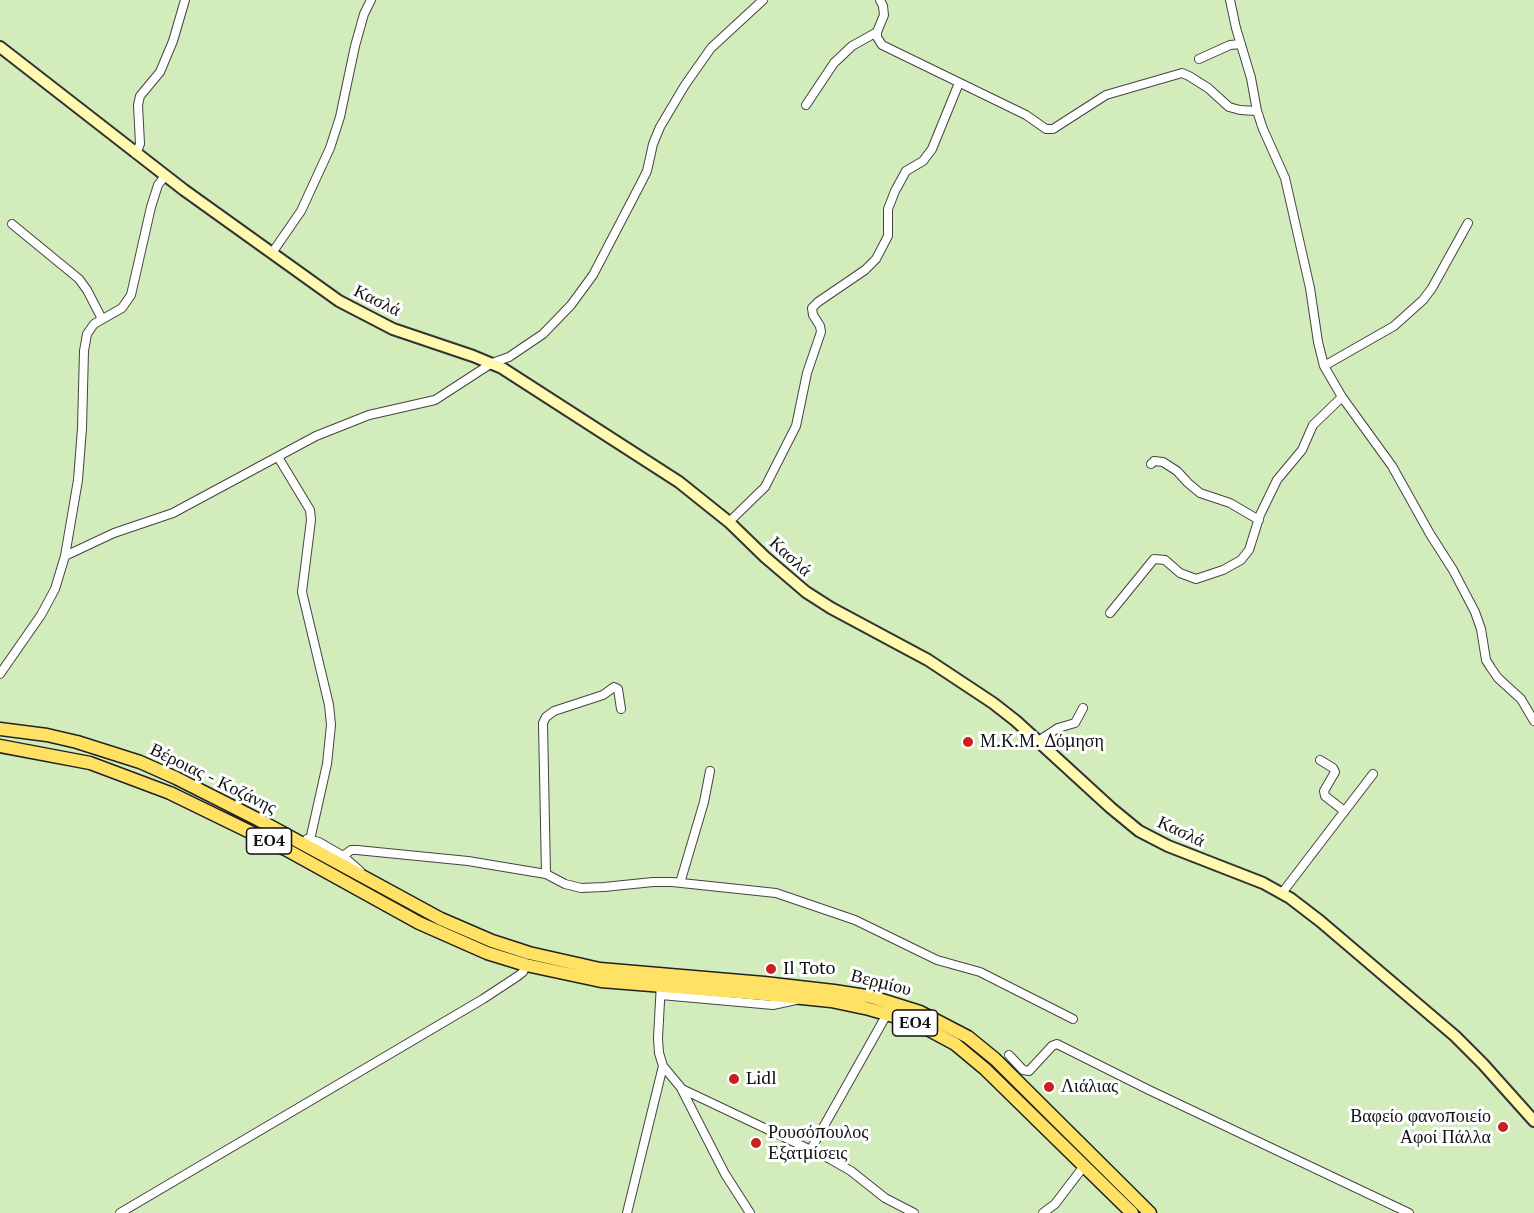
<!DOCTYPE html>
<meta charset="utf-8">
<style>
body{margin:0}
canvas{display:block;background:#fffdf4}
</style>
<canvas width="1534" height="1213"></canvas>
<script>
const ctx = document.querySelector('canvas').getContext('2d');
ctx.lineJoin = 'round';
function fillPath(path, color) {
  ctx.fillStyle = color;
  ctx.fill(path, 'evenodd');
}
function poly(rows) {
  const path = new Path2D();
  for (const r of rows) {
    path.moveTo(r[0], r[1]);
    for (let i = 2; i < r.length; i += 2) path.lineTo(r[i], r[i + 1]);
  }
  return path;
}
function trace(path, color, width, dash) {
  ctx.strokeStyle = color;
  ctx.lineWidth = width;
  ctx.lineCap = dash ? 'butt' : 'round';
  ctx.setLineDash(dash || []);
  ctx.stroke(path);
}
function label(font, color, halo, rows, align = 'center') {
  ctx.font = font + ' "PT Serif",serif';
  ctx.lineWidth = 6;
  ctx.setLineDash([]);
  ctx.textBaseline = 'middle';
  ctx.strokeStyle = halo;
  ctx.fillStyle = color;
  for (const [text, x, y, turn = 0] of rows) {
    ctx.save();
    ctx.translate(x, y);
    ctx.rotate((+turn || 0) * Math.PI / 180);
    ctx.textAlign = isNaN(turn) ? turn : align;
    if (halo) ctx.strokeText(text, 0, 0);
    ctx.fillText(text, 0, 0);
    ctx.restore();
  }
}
fillPath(poly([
 [0,0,1534,0,1534,1213,0,1213]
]), '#d2edbb');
const street = poly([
 [880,0,883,6,884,15,877,32,877,37,882,45,1026,115,1046,129,1053,129,1106,95,1182,73,1189,76,1208,88,1229,107,1240,110,1257,111],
 [1230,0,1236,28,1251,78,1257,111,1263,129,1285,178,1310,288,1318,342,1324,366,1342,397,1392,466,1430,534,1453,570,1475,612,1481,629,1486,660,1491,668,1498,678,1521,699,1534,721],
 [1199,59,1230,45,1241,44],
 [806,105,834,63,852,46,877,32],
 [136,154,140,144,138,105,140,96,160,72,173,41,185,0],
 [12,224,79,279,87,290,102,319],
 [272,253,301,211,330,148,340,117,355,46,364,14,371,0],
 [1324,366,1394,326,1423,300,1432,288,1468,223],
 [278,457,310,510,311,520,302,592,329,705,331,725,327,764,310,840],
 [1151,464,1154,461,1163,462,1177,471,1188,483,1200,493,1230,503,1259,520],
 [729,522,765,487,796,426,807,373,821,332,820,326,813,315,812,308,818,302,865,270,876,259,888,236,888,209,895,191,906,171,923,161,932,149,959,83],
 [65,556,114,533,173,513,316,436,369,415,435,400,492,363,509,357,543,334,571,305,593,275,641,183,647,171,653,144,660,127,685,85,711,48,763,0],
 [1110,613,1154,559,1165,560,1180,573,1196,579,1223,570,1241,560,1249,550,1260,515,1277,480,1302,450,1313,425,1342,397],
 [0,674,41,615,55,589,65,556,78,480,82,428,84,351,87,334,94,324,122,308,131,295,151,207,158,185,165,176],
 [1038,741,1058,728,1075,723,1083,708],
 [1320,760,1333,768,1335,772,1324,791,1325,796,1343,810],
 [307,839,319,842,343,856,360,871],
 [343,856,351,850,357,850,468,861,546,874,565,884,581,888,604,887,653,882,672,882,776,893,855,920,937,960,980,972,1073,1019],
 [546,874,543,723,546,717,554,711,603,695,614,687,618,689,621,709],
 [680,883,704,802,710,771],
 [1282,893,1373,774],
 [661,995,773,1005,796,1000],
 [1009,1055,1023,1070,1029,1071,1052,1046,1057,1044,1149,1090,1409,1213],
 [663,1066,682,1089,830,1159,851,1171,885,1198,914,1213],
 [682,1090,725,1174,750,1213],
 [811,1149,887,1014],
 [120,1213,483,999,518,976,523,972,526,965],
 [627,1213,663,1066,659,1053,658,1038,661,983],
 [1043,1213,1055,1204,1084,1166]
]);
const secondary = poly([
 [0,47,184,190,339,301,393,329,473,356,502,368,679,482,729,522,765,557,806,592,831,608,928,660,993,703,1016,721,1111,808,1139,831,1168,846,1263,883,1290,898,1320,921,1455,1036,1483,1064,1534,1121]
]);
const primary = poly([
 [0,729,47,735,77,742,140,762,176,778,259,820,441,919,492,941,529,953,600,969,764,983,834,991,872,997,920,1012,968,1037,995,1059,1150,1213],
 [0,746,90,763,170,793,287,850,419,923,487,953,526,965,601,981,763,994,831,1001,869,1009,914,1022,955,1044,985,1069,1132,1213]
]);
trace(street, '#444', 10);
trace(secondary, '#333', 14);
trace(primary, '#222', 15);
trace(street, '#fff', 8);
trace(secondary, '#fffaaf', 10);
trace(primary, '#ffe164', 12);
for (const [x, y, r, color] of [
 [968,742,6,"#ca201f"],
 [771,969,6,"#ca201f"],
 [734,1079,6,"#ca201f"],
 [1049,1087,6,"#ca201f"],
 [1503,1127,6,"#ca201f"],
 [756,1143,6,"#ca201f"]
]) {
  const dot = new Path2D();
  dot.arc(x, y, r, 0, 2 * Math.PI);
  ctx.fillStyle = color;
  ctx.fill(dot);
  trace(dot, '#fff', 2);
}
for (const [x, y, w] of [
 [269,841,45],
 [915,1023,45]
]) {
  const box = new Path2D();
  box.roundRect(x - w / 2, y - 13, w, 26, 4.5);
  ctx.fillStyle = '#fff';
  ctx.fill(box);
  trace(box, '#111', 1.5);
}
label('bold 16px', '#111', null, [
 ["ΕΟ4",269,841],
 ["ΕΟ4",915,1023]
]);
label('18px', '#111', '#fff', [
 ["Κασλά",377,301,26],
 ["Κασλά",790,557,42],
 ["Βέροιας - Κοζάνης",213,779,26],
 ["Κασλά",1181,832,25],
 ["Βερμίου",881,983,14]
]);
label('18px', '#111', '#fff', [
 ["Μ.Κ.Μ. Δόμηση",980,742],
 ["Il Toto",783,969],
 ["Lidl",746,1079],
 ["Λιάλιας",1061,1087],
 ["Βαφείο φανοποιείο",1491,1117,"right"],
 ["Αφοί Πάλλα",1491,1138,"right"],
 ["Ρουσόπουλος",768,1133],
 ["Εξατμίσεις",768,1154]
], 'left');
</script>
